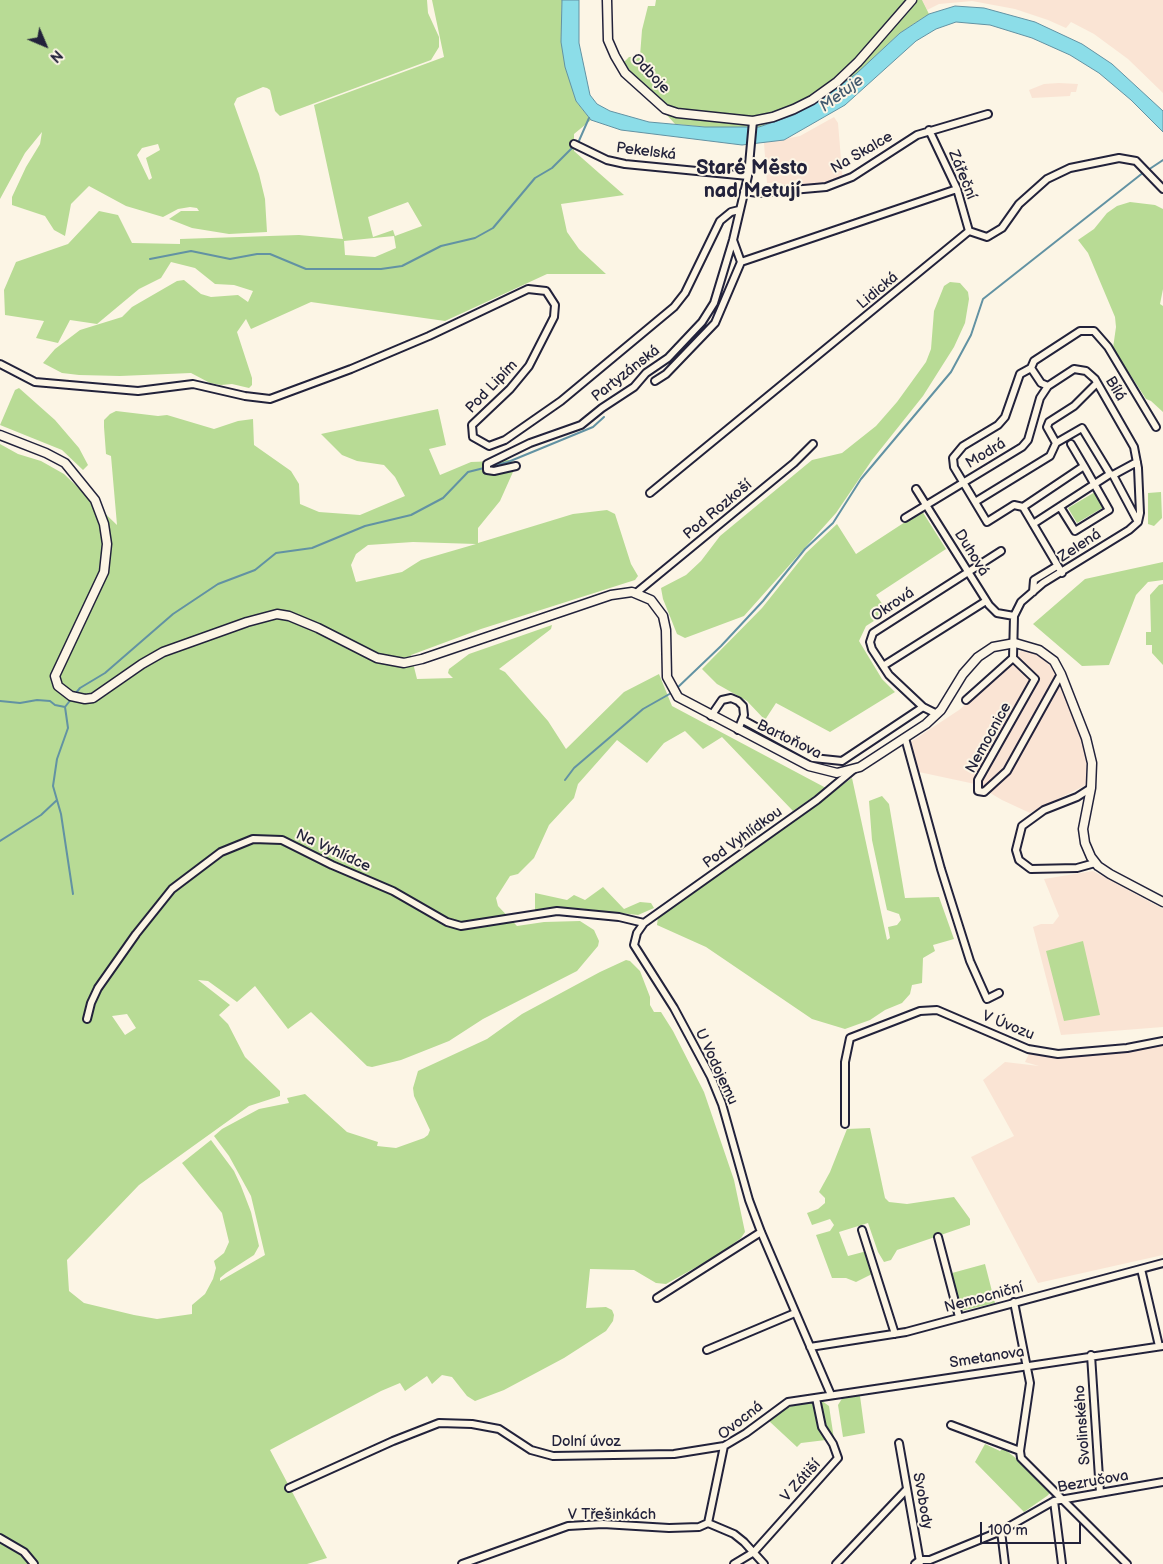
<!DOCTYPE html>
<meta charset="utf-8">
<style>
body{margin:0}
#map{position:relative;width:1163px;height:1564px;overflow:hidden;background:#fcf5e5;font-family:"Balsamiq Sans",sans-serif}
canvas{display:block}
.north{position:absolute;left:20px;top:20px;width:50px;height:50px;-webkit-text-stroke:4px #fcf5e5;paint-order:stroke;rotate:135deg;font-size:14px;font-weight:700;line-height:20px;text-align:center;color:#22223b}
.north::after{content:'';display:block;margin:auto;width:18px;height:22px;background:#22223b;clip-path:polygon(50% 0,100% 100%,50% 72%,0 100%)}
.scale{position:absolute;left:980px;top:1522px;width:101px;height:22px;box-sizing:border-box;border:2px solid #22223b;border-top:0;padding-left:6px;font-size:15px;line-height:18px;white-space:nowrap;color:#22223b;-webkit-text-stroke:4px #fcf5e5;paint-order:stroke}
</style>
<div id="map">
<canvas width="1163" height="1564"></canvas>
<div class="north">N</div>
<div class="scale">100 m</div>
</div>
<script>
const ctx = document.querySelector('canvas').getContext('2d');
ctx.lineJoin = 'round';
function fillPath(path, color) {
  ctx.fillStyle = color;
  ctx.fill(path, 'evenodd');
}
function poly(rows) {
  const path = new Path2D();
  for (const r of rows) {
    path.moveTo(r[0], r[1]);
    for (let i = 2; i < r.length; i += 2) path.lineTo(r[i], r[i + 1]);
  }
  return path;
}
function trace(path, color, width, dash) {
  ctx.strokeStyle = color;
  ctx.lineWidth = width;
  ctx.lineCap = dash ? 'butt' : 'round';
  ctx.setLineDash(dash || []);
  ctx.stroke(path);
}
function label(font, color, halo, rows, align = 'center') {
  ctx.font = font + ' "Balsamiq Sans",sans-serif';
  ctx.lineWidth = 4;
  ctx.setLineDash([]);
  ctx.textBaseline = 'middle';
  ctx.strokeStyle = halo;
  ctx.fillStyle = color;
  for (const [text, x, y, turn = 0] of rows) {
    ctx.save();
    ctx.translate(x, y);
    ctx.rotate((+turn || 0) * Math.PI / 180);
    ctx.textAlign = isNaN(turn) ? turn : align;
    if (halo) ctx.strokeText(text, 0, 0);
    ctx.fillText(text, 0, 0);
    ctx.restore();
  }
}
fillPath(poly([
 [922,0,1163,0,1163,93,1128,59,1094,34,1071,22,1066,28,1048,20,1015,9,972,1,939,4,927,10],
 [1044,84,1059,83,1078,84,1076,92,1071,92,1070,96,1032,98,1029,90],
 [834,117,838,123,843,183,782,187,781,183,767,183,764,143,800,136],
 [1021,651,1036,653,1054,669,1068,700,1087,756,1086,785,1030,813,1002,800,975,784,919,772,909,743,959,710,999,676],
 [1093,871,1163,909,1163,1027,1061,1035,1033,927,1041,924,1053,924,1059,916,1044,879],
 [1163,1043,1163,1255,1038,1283,971,1157,1014,1136,983,1080,1005,1062,1039,1066,1025,1062,1029,1054,1054,1057]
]), '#fae4d4');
fillPath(poly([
 [0,0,427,0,428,13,439,37,439,47,431,60,280,116,275,111,270,90,267,88,263,87,237,98,234,104,259,174,265,199,267,232,229,234,192,228,169,219,181,211,199,211,197,208,190,207,178,209,163,217,126,206,89,186,71,204,65,236,54,230,45,216,12,205,12,197,26,167,40,144,42,132,25,153,0,199],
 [158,144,160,150,146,158,152,178,149,180,137,155,142,148],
 [432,0,562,0,561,42,576,101,591,120,574,134,574,151,624,195,561,204,567,232,579,249,606,274,547,274,445,321,311,302,251,329,246,319,237,332,252,378,252,385,249,388,232,384,221,385,210,383,191,373,120,376,79,375,62,373,43,363,55,349,80,330,122,317,132,307,177,281,184,280,201,294,211,297,238,295,248,302,253,291,234,285,215,284,195,268,171,262,161,278,139,289,97,324,70,320,58,343,36,338,44,321,5,315,4,290,16,262,68,244,99,211,118,215,132,243,180,244,180,239,299,235,343,239,314,105,444,57],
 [408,202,422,226,395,236,393,230,373,237,368,217],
 [394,236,396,248,375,257,345,255,344,241],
 [656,0,922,0,929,14,900,33,857,73,824,98,794,115,759,127,705,127,675,124,644,90,624,62,629,57,640,56,642,30,648,6,655,6],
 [1130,202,1155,205,1163,209,1163,289,1160,304,1163,306,1163,412,1151,401,1146,399,1113,348,1116,327,1115,317,1088,253,1078,240,1094,229,1107,213,1117,206],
 [950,282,960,283,968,292,969,299,965,323,954,347,923,396,872,460,836,513,744,616,685,638,677,634,663,599,661,588,686,575,701,561,720,536,812,460,842,453,876,426,897,402,926,362,931,349,934,311,944,286],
 [19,388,55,420,79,448,88,465,83,470,62,450,0,425,15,390],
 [438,409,446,445,429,449,440,475,471,462,497,461,503,458,517,463,500,501,478,528,478,543,573,514,607,510,615,514,631,564,638,576,635,580,481,629,411,655,417,679,453,678,448,673,449,669,469,654,552,625,551,629,499,669,505,672,548,721,566,749,624,692,659,674,672,706,826,788,793,811,722,737,703,749,685,731,664,743,647,763,617,740,578,784,574,798,549,825,534,858,518,874,510,876,496,898,498,906,517,926,544,922,580,921,594,930,599,941,598,946,577,971,483,1019,449,1041,401,1060,372,1067,367,1066,311,1012,288,1029,255,986,237,1002,208,981,198,980,230,1005,219,1015,228,1024,245,1057,280,1091,280,1096,249,1106,139,1185,67,1260,69,1291,84,1303,134,1315,157,1319,192,1314,192,1305,205,1294,213,1279,216,1268,214,1261,224,1253,229,1242,222,1213,182,1163,211,1140,234,1171,241,1186,251,1212,259,1246,254,1255,226,1273,220,1278,220,1281,265,1255,251,1196,229,1156,214,1136,222,1129,259,1109,289,1103,287,1098,305,1094,347,1132,378,1142,377,1146,396,1148,424,1138,428,1135,430,1130,414,1096,413,1088,418,1071,487,1039,522,1014,600,972,626,960,630,961,640,971,650,997,650,1005,654,1012,661,1012,673,1031,704,1092,734,1180,745,1232,741,1238,718,1255,666,1284,656,1283,634,1270,590,1269,586,1308,606,1307,612,1310,614,1315,613,1321,606,1331,564,1358,504,1390,475,1401,467,1396,452,1377,442,1375,432,1384,427,1376,405,1391,400,1383,381,1391,270,1450,327,1558,307,1564,0,1564,0,444,18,454,41,461,64,474,117,525,111,456,106,454,104,427,104,420,110,414,116,411,158,416,167,415,214,429,238,421,253,419,254,445,291,471,299,484,300,504,319,512,360,515,405,496,395,477,384,465,357,461,342,455,321,434],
 [413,542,476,544,421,560,402,572,356,582,351,565,356,554,368,545],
 [127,1014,136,1028,125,1035,112,1016],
 [1095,492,1104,507,1077,523,1068,508],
 [1161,492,1162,518,1154,526,1148,524,1148,493],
 [922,511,946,549,876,595,888,612,866,626,859,641,882,679,895,692,830,732,776,703,765,720,747,701,717,684,702,669,762,608,806,553,837,524,856,554],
 [1163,562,1163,580,1148,582,1136,595,1109,665,1082,666,1033,624,1085,579],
 [1163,584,1163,665,1152,653,1152,645,1146,645,1146,632,1151,632,1150,595,1159,585],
 [852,778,887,940,890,938,888,927,897,925,901,920,899,914,887,910,872,840,869,801,882,796,889,804,905,898,939,897,954,939,933,945,935,951,923,958,922,983,912,985,910,994,902,1003,885,1010,870,1020,845,1029,812,1019,706,947,657,925,658,917],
 [603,887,624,909,640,902,651,903,654,908,638,915,577,908,535,911,535,893,567,900,574,895,585,900],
 [1083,941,1100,1015,1064,1021,1046,951],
 [870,1128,885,1198,889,1202,907,1204,954,1197,970,1219,970,1225,897,1250,891,1260,884,1262,878,1252,868,1223,839,1232,848,1256,867,1251,874,1273,856,1282,846,1278,832,1278,816,1235,830,1231,834,1225,830,1219,812,1225,807,1213,818,1209,825,1203,825,1198,819,1192,830,1172,847,1129],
 [985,1264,995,1303,961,1311,952,1273],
 [860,1396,865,1433,843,1437,838,1405,843,1397],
 [822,1401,829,1406,834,1439,801,1443,797,1447,769,1421,787,1407],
 [985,1444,1000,1451,1003,1448,1017,1459,1050,1493,1047,1496,1024,1512,975,1462]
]), '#b8db95');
const water = poly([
 [562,0,579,0,579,43,590,95,597,104,610,111,649,122,705,127,759,127,794,115,824,98,857,73,900,33,929,14,955,6,984,8,1035,22,1082,44,1112,64,1163,111,1163,132,1131,100,1099,73,1070,55,1032,38,990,25,956,22,936,29,916,41,845,105,784,140,742,145,621,130,591,120,576,101,565,67,561,42,562,0]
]);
fillPath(water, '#8cdde8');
trace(water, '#6292a3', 1);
trace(poly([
 [578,143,589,118],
 [1148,170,1163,160],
 [150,259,191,251,230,259,257,254,270,254,306,269,381,269,402,266,441,246,475,238,493,228,535,178,552,168,574,146],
 [676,689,721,646,763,601,805,549,833,523,861,479,951,372,971,335,983,299,1144,172],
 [75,694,80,688,105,673,173,614,218,584,255,570,276,553,312,548,365,526,411,515,443,498,468,472,508,462,593,427,604,417],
 [0,701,20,703,37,700,50,701,55,705,65,707,72,698],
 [65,707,68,728,57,759,53,786,61,814,73,894],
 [565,780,574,768,643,709,673,692],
 [0,841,41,815,57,800]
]), '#6292a3', 2);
const minor = poly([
 [929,130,957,189,969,231],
 [574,144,607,160,625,164,748,176],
 [744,191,758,193,826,187,852,177,917,135,988,114],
 [733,240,741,262,957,189],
 [0,364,35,382,138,391,193,384,245,396,270,399,351,369,429,336,528,289,546,291,555,305,554,317,529,366,510,389,472,425,473,437,489,446,505,440,561,401,674,307,685,293,720,221,731,212,739,210],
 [655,381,666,374,715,323,741,262],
 [1048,386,1041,383,1031,368,1034,361,1080,331,1094,331,1108,347,1156,427],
 [1056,443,1082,428,1110,474],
 [1071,444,1084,466],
 [516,466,494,471,487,470,487,464,530,443,581,425,602,408,634,387,646,373,668,358,702,322,714,303,733,240,748,176,753,121],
 [1113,475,1138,522],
 [916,489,989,605,997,613,1014,616],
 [650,493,969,231,987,237,1002,228,1019,204,1047,179,1070,168,1119,158,1136,161,1163,189],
 [975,502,1050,456,1056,443,1047,427,1049,422,1074,406,1097,383],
 [1023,507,1014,505,987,522,954,467,953,458,963,446,998,425,1005,417,1020,374,1031,368],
 [1060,507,1075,531,1109,510,1084,466,1023,507,1062,573],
 [905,518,1022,447,1028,440,1040,398,1048,386,1074,369,1086,371,1095,379,1134,447,1138,468,1140,513,1138,522,1129,530,1043,583,1021,602,1014,616,1013,658,1035,679,978,780,978,791,984,792,1007,771,1061,674],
 [1033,524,1110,474,1113,475,1137,462],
 [1033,592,1034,580,1057,566],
 [636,593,794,463,813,444],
 [883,666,986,601],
 [966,700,1013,658],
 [937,714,923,707,889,675,872,649,870,642,873,633,1001,551],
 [711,716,722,700,731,698,738,701,743,706,744,715,738,730],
 [743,720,813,758,842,761,923,707],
 [905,738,941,869,970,961,987,999,999,993],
 [1091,788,1077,797,1044,810,1022,826,1016,850,1019,860,1031,869,1077,868,1095,863],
 [87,1019,91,1003,98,988,136,934,172,889,221,852,253,839,282,840,332,865,393,891,447,922,461,926,557,911,619,917,644,923],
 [845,1124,845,1062,850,1038,920,1011,937,1010,1028,1049,1058,1054,1127,1048,1163,1041],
 [862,1230,895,1334],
 [938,1237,959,1317],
 [1141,1269,1159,1346],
 [657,1298,761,1232],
 [1014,1302,1030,1383,1020,1451,1021,1458,1127,1564],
 [810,1347,906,1332,1163,1263],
 [707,1350,795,1313],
 [1091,1355,1100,1493],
 [831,1395,761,1232,749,1200,722,1104,711,1077,674,1008,634,945,637,933,644,923,817,800,853,770],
 [951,1425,1020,1451],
 [899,1443,920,1562],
 [289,1488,393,1441,439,1423,472,1424,499,1429,531,1450,553,1456,674,1454,724,1446],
 [1054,1501,1062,1564],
 [708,1523,724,1446,746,1433,788,1402,1163,1346],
 [708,1523,734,1534,744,1542,764,1564],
 [1001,1531,1005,1564],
 [0,1538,24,1552,34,1564],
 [462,1564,568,1526,603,1524,669,1528,699,1527,708,1523],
 [734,1564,754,1552,838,1458,833,1444,822,1427,816,1398],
 [836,1564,907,1489],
 [915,1564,920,1560,930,1560,1001,1531,1054,1501,1163,1482]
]);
const tertiary = poly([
 [607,0,608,40,615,56,625,73,665,109,677,113,753,121,773,117,794,109,812,100,837,82,858,62,912,0],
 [0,435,46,453,65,463,95,500,104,524,107,544,104,572,55,676,58,686,71,696,85,699,93,698,142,664,163,652,247,622,277,614,289,616,318,628,377,658,404,663,422,659,611,595,632,592,651,600,663,616,666,630,667,677,678,697,809,766,837,773,860,767,926,724,941,710,963,674,978,657,993,647,1015,643,1039,650,1054,661,1061,674,1086,738,1092,763,1091,788,1083,829,1085,843,1091,857,1098,866,1110,874,1163,902]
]);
trace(minor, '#22223b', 10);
trace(tertiary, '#22223b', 11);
trace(minor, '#fcf5e5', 6);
trace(tertiary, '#fcf5e5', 8);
label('15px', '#22223b', '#fcf5e5', [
 ["Odboje",650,74,46],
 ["Pekelská",646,152,7],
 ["Na Skalce",862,153,-30],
 ["Zářeční",962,175,68],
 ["Lidická",878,291,-40],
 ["Partyzánská",626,374,-38],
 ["Pod Lipím",492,387,-46],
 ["Bílá",1115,389,59],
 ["Modrá",986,454,-31],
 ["Pod Rozkoší",718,510,-40],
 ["Zelená",1080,546,-33],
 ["Duhová",971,553,58],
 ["Okrová",893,605,-34],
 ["Nemocnice",989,738,-61],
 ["Bartoňova",789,740,26],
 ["Pod Vyhlídkou",743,838,-36],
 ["Na Vyhlídce",333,851,25],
 ["V Úvozu",1008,1026,22],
 ["U Vodojemu",716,1067,65],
 ["Nemocniční",984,1298,-15],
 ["Smetanova",987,1358,-9],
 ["Ovocná",741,1421,-38],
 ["Svolinského",1083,1425,-94],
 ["Dolní úvoz",586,1442],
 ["V Zátiší",801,1481,-48],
 ["Bezručova",1093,1482,-10],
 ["Svobody",922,1501,80],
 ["V Třešinkách",612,1515]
]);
label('italic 16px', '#425a6f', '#fcf5e5', [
 ["Metuje",842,94,-37]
]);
label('bold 20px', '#22223b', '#fcf5e5', [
 ["Staré Město",752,169],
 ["nad Metují",752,192]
]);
</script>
